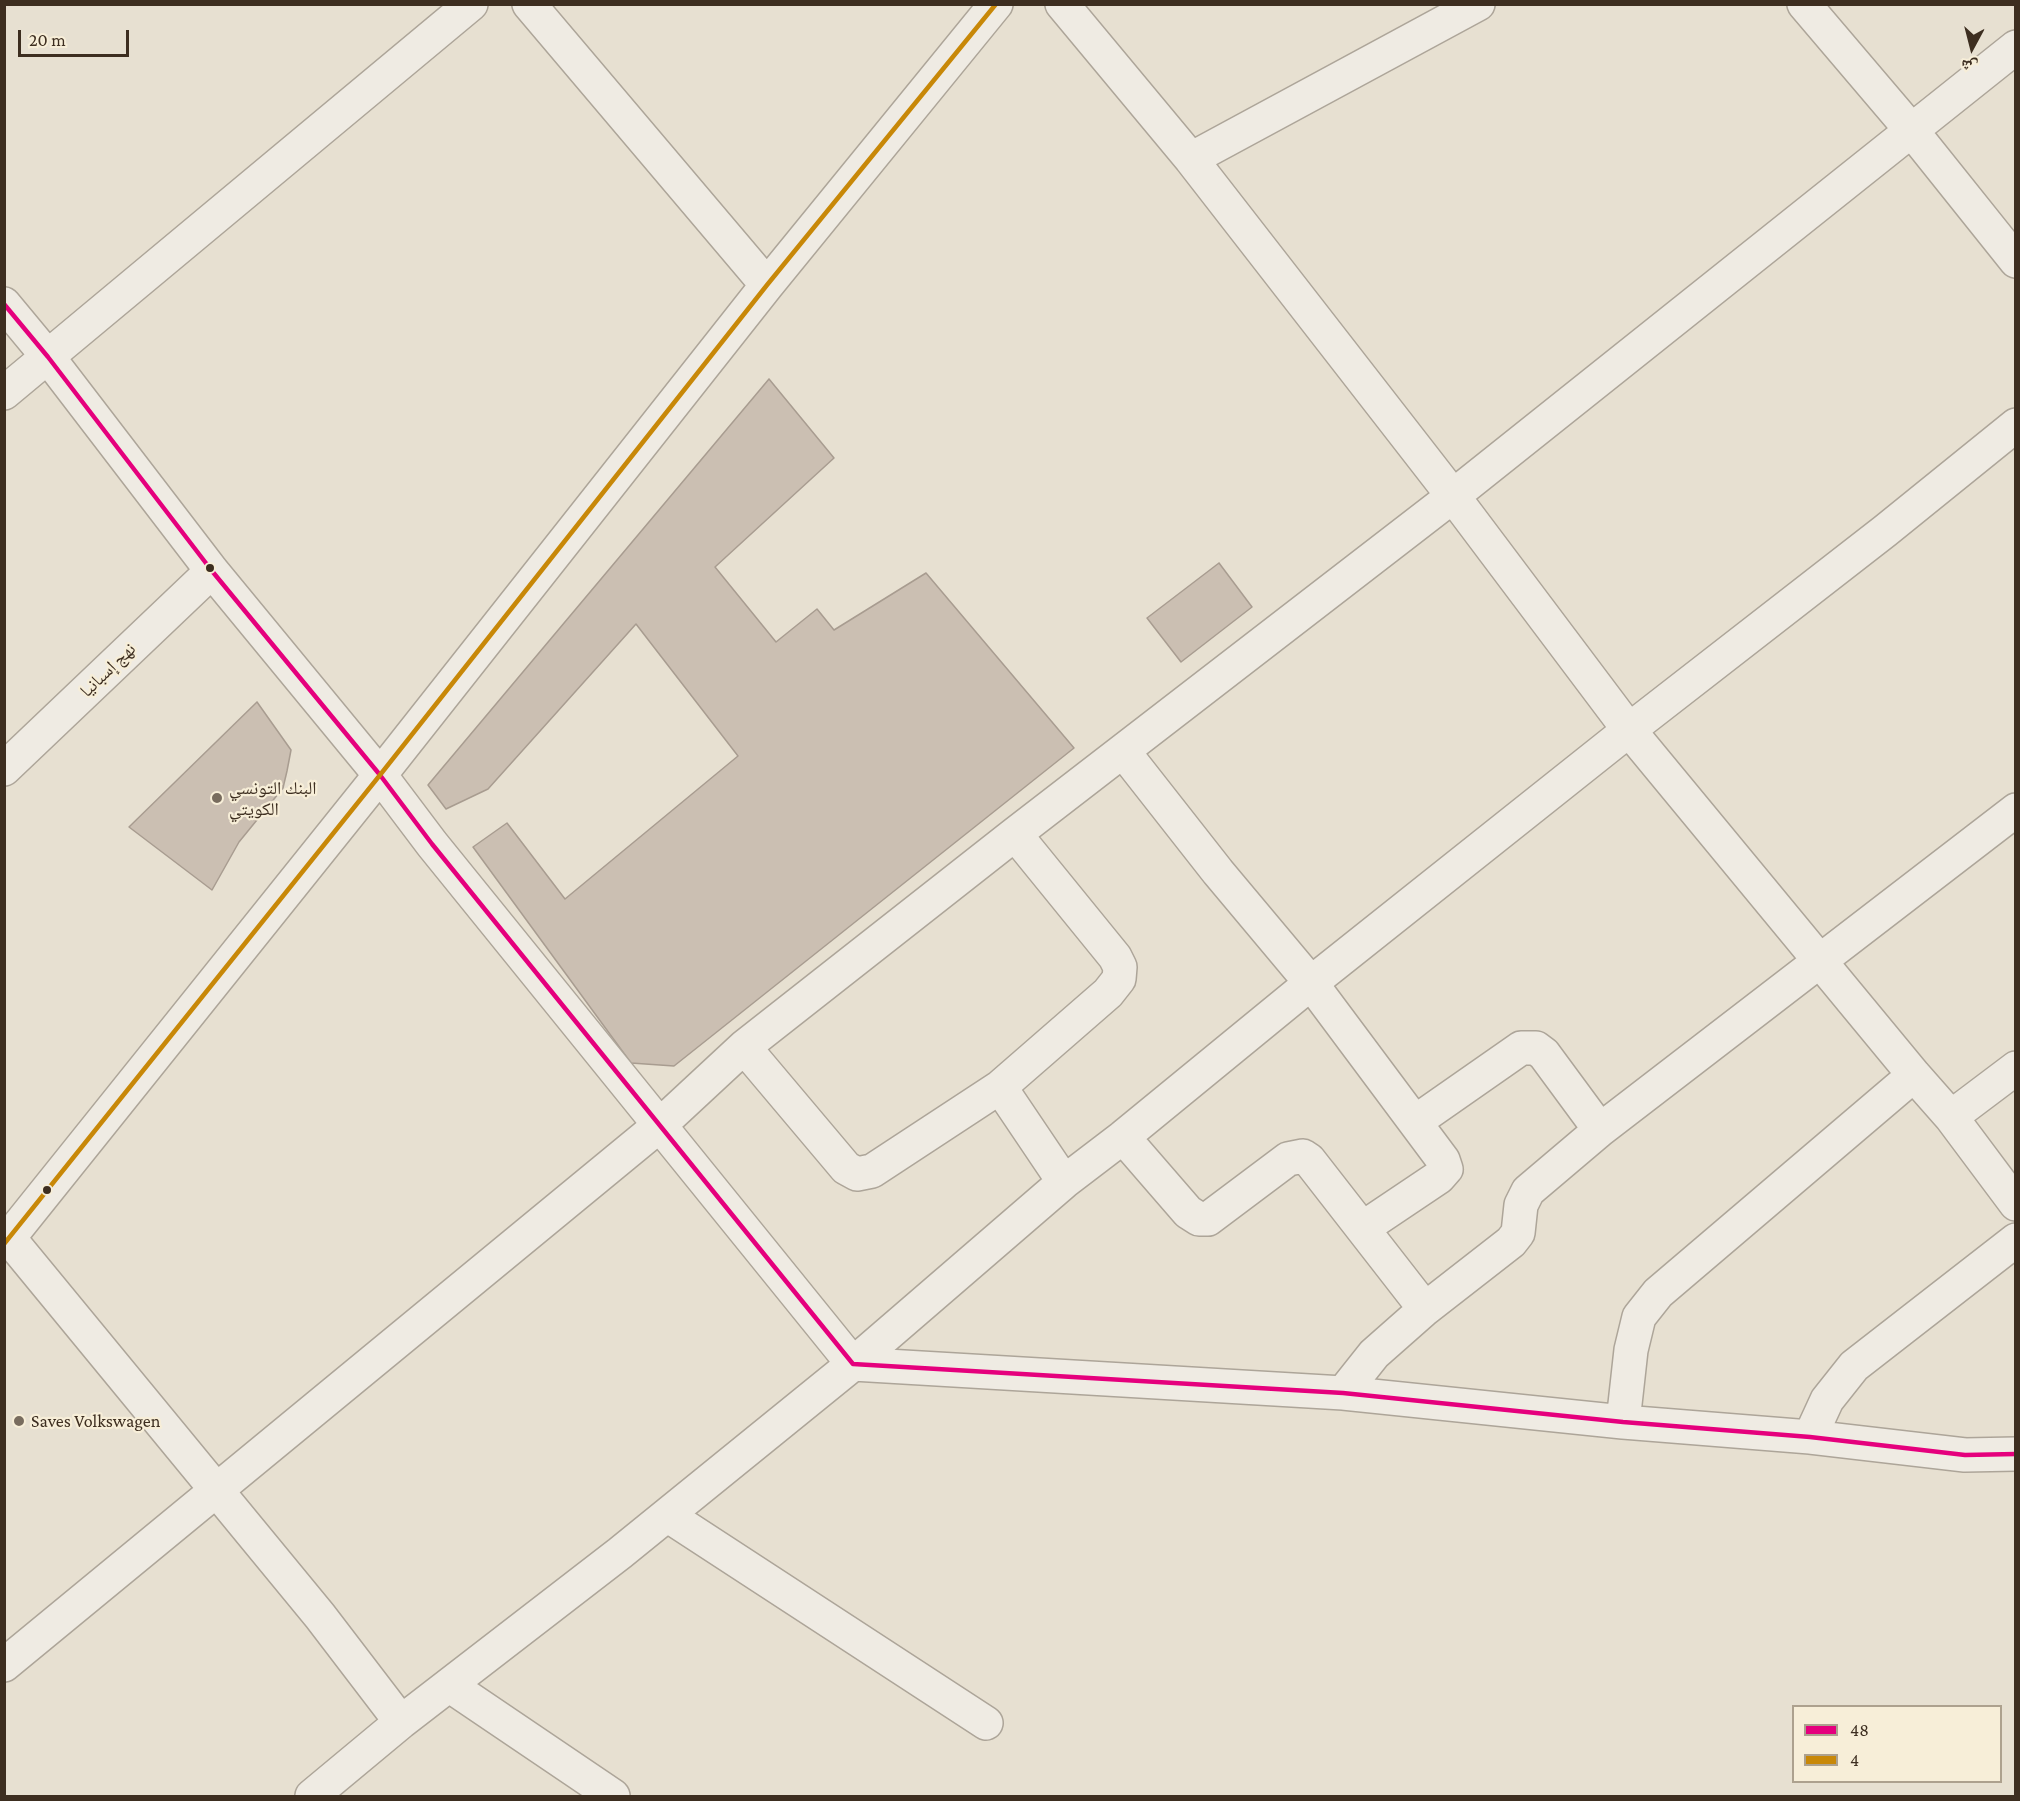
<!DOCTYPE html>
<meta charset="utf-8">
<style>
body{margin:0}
#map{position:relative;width:2020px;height:1801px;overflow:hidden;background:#e7e0d1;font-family:"Crimson Pro","Noto Naskh Arabic",serif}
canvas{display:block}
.frame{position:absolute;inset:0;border:6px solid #3d2e20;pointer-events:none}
.legend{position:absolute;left:1792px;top:1705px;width:210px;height:78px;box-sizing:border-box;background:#f7eed8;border:2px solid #ada18e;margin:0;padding:8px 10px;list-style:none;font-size:18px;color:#3d2e20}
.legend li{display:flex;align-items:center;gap:12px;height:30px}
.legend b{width:30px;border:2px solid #ada18e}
.north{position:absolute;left:1942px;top:18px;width:60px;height:60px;-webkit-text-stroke:4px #f7eed8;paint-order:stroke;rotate:187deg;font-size:16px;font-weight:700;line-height:24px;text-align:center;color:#3d2e20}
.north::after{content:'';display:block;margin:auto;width:21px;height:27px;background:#3d2e20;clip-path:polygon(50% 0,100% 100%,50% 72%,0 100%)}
.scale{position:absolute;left:18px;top:30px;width:111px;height:27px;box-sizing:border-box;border:3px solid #3d2e20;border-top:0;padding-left:8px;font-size:18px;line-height:21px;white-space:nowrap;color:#3d2e20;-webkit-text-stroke:4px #f7eed8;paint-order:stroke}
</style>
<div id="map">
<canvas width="2020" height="1801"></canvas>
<div class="frame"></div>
<ul class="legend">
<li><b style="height:8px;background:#e5007d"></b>48</li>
<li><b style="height:8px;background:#c88808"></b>4</li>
</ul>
<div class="north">ش</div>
<div class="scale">20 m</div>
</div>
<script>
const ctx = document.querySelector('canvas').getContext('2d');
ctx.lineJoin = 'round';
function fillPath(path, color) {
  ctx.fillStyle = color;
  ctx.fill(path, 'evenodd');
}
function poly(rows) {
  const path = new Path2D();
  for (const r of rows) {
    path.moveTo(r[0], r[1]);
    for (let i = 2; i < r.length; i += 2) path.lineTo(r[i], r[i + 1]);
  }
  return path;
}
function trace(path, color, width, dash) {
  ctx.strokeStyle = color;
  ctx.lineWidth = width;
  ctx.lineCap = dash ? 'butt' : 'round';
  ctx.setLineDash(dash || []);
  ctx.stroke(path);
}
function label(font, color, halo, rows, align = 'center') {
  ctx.font = font + ' "Crimson Pro","Noto Naskh Arabic",serif';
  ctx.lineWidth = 4.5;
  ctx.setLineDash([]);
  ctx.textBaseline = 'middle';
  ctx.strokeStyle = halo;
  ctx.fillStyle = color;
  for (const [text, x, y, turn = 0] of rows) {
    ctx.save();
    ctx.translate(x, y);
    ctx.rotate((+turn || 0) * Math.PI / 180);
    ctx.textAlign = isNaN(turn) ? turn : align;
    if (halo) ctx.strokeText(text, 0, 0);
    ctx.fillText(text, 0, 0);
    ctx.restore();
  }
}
const building = poly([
 [769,379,834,458,715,567,776,642,817,609,834,630,926,573,1074,748,674,1066,631,1063,473,847,507,823,565,899,738,756,636,624,488,789,446,809,428,785,769,379],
 [1219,563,1252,607,1181,662,1147,618,1219,563],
 [257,702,291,750,287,771,283,788,239,842,212,890,129,827,257,702]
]);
fillPath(building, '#cbbfb2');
trace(building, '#a89c90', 1.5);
const minor = poly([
 [529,4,767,285],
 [1062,4,1191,159,1453,496,1629,730,1914,1075,1951,1117,2016,1204],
 [1804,4,1912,131,2016,261],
 [1191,159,1478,4],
 [4,304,48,357,212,571,380,775,432,844,853,1364,1343,1393,1623,1422,1810,1437,1965,1455,2016,1454],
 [4,393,471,4],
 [1123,751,1218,872,1311,983,1443,1160,1446,1169,1439,1177,1363,1228],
 [4,769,212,571],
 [744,1047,846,1168,857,1174,872,1171,1000,1087,1108,993,1119,979,1120,967,1115,957,1015,834],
 [1000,1087,1064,1182],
 [1951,1117,2016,1068],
 [1415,1122,1521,1048,1536,1048,1544,1054,1600,1130],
 [1123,1137,1188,1212,1199,1219,1208,1219,1288,1159,1303,1156,1309,1160,1425,1309],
 [4,1232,320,1616,401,1722],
 [4,1244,380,775,767,285,996,4],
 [1343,1393,1374,1354,1425,1309,1511,1242,1518,1233,1521,1205,1528,1191,1600,1130,2016,810],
 [1623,1422,1631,1350,1639,1317,1658,1293,1914,1075],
 [1810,1437,1827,1400,1854,1366,2016,1240],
 [667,1515,986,1723],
 [4,1665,660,1125,744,1047,1015,834,1453,496,2016,47],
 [449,1685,613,1796],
 [312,1796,401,1722,620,1553,853,1364,1064,1182,1123,1137,1311,983,1629,730,1885,531,2016,425]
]);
trace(minor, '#ada599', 36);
trace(minor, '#efebe3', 33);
trace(poly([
 [4,304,48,357,212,571,380,775,432,844,853,1364,1343,1393,1623,1422,1810,1437,1965,1455,2016,1454]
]), '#e5007d', 4.5);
trace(poly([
 [4,1244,380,775,767,285,996,4]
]), '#c88808', 4.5);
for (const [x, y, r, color] of [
 [210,568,5,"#3d2e20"],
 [217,798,6,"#786c5e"],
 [47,1190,5,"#3d2e20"],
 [19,1421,6,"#786c5e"]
]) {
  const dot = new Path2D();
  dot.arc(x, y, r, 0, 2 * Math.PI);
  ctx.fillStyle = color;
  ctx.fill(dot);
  trace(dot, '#f7eed8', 2);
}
label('18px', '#3d2e20', '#f7eed8', [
 ["نهج إسبانيا",108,670,-44]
]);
label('18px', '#3d2e20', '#f7eed8', [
 ["البنك التونسي",229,788],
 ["الكويتي",229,809],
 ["Saves Volkswagen",31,1421]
], 'left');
</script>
